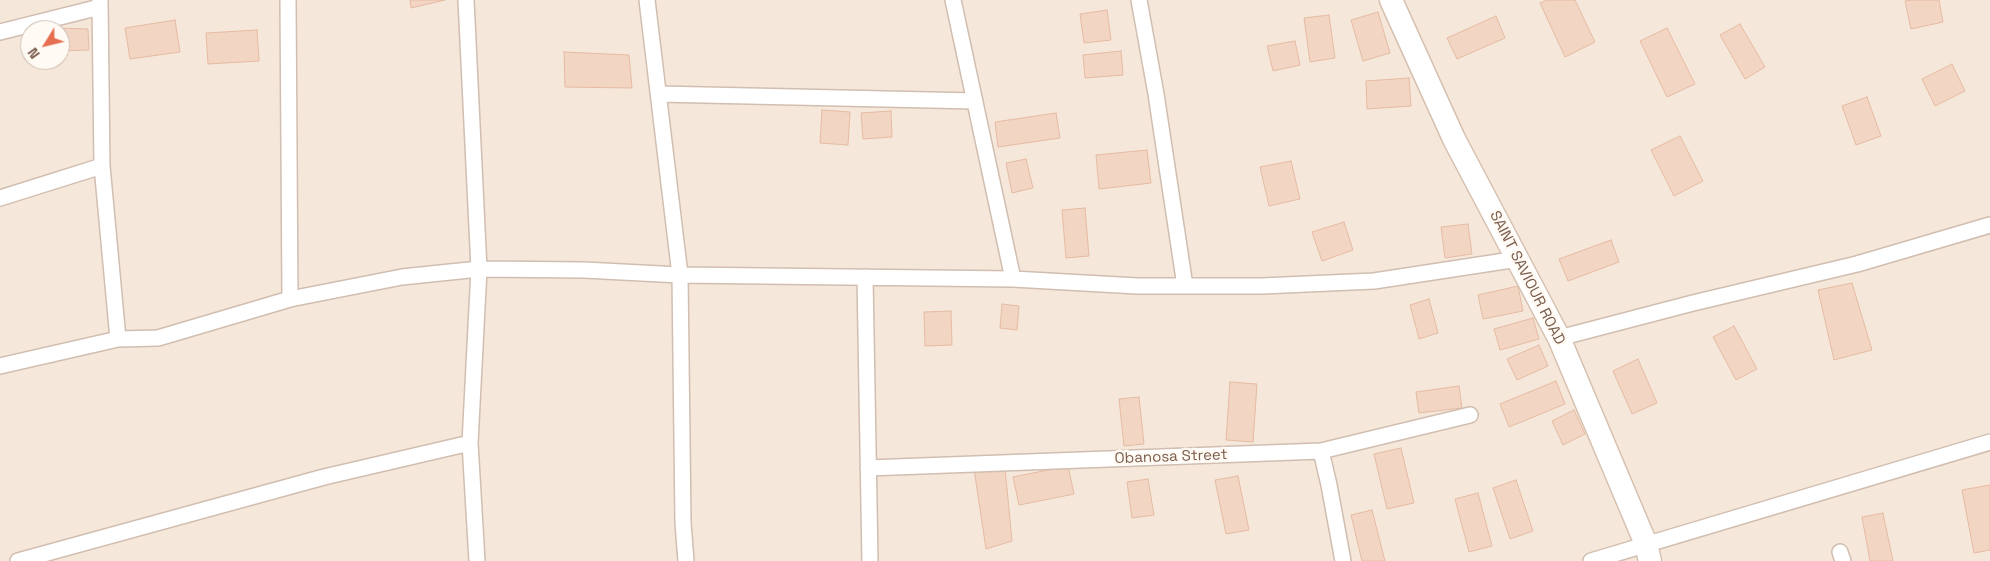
<!DOCTYPE html>
<style>
body{margin:0}
#map{position:relative;width:1990px;height:561px;overflow:hidden;background:#fdf6ec;font-family:"Space Grotesk",sans-serif}
canvas{display:block}
.north{position:absolute;left:20px;top:20px;width:50px;height:50px;box-sizing:border-box;background:#fffaf3;border:1px solid #cabbb1;border-radius:50%;rotate:234deg;font-size:14px;font-weight:700;line-height:20px;text-align:center;color:#7a5c4d}
.north::after{content:'';display:block;margin:auto;width:18px;height:22px;background:#e76f51;clip-path:polygon(50% 0,100% 100%,50% 72%,0 100%)}
</style>
<div id="map">
<canvas width="1990" height="561"></canvas>
<div class="north">N</div>
</div>
<script>
const ctx = document.querySelector('canvas').getContext('2d');
ctx.lineJoin = 'round';
function fillPath(path, color) {
  ctx.fillStyle = color;
  ctx.fill(path, 'evenodd');
}
function poly(rows) {
  const path = new Path2D();
  for (const r of rows) {
    path.moveTo(r[0], r[1]);
    for (let i = 2; i < r.length; i += 2) path.lineTo(r[i], r[i + 1]);
  }
  return path;
}
function trace(path, color, width, dash) {
  ctx.strokeStyle = color;
  ctx.lineWidth = width;
  ctx.lineCap = dash ? 'butt' : 'round';
  ctx.setLineDash(dash || []);
  ctx.stroke(path);
}
function label(font, color, halo, rows, align = 'center') {
  ctx.font = font + ' "Space Grotesk",sans-serif';
  ctx.lineWidth = 5;
  ctx.setLineDash([]);
  ctx.textBaseline = 'middle';
  ctx.strokeStyle = halo;
  ctx.fillStyle = color;
  for (const [text, x, y, turn = 0] of rows) {
    ctx.save();
    ctx.translate(x, y);
    ctx.rotate((+turn || 0) * Math.PI / 180);
    ctx.textAlign = isNaN(turn) ? turn : align;
    if (halo) ctx.strokeText(text, 0, 0);
    ctx.fillText(text, 0, 0);
    ctx.restore();
  }
}
fillPath(poly([
 [0,0,1990,0,1990,561,0,561],
 [30,30,60,30,60,60,30,60]
]), '#f5e8da');
const building = poly([
 [410,0,445,0,411,8,410,0],
 [1547,0,1575,0,1595,42,1565,57,1540,3,1547,0],
 [1911,0,1939,0,1943,22,1911,29,1905,1,1911,0],
 [1107,10,1111,40,1084,43,1080,14,1107,10],
 [1378,12,1390,53,1363,61,1351,20,1378,12],
 [1329,15,1335,58,1310,62,1304,18,1329,15],
 [1496,16,1505,38,1457,59,1447,38,1496,16],
 [175,20,180,52,130,59,125,28,175,20],
 [1740,24,1765,67,1745,79,1720,35,1740,24],
 [55,28,88,29,89,50,60,51,60,30,56,30,55,28],
 [1667,28,1695,84,1667,97,1640,41,1667,28],
 [257,30,259,61,208,64,206,33,257,30],
 [1295,41,1300,65,1273,71,1267,46,1295,41],
 [1121,51,1123,75,1085,78,1083,55,1121,51],
 [564,52,629,55,632,88,565,87,564,52],
 [1952,64,1965,91,1935,106,1922,79,1952,64],
 [1409,78,1411,106,1367,109,1366,81,1409,78],
 [1867,97,1881,136,1856,145,1842,106,1867,97],
 [822,110,850,112,848,145,820,143,822,110],
 [891,111,892,137,863,139,861,113,891,111],
 [1056,113,1060,138,998,147,995,122,1056,113],
 [1680,136,1703,181,1674,196,1651,150,1680,136],
 [1147,150,1151,183,1099,189,1096,155,1147,150],
 [1026,159,1033,188,1012,193,1006,163,1026,159],
 [1291,161,1300,199,1269,206,1260,167,1291,161],
 [1085,208,1089,256,1066,258,1062,210,1085,208],
 [1344,222,1353,250,1322,261,1312,232,1344,222],
 [1468,224,1472,254,1445,258,1441,227,1468,224],
 [1611,240,1619,262,1568,281,1559,259,1611,240],
 [1852,283,1872,350,1834,360,1818,290,1852,283],
 [1518,286,1523,311,1483,319,1478,295,1518,286],
 [1429,299,1438,333,1419,339,1410,305,1429,299],
 [1002,304,1019,306,1017,330,1000,328,1002,304],
 [951,311,952,345,925,346,924,312,951,311],
 [1533,318,1539,339,1500,350,1494,329,1533,318],
 [1734,326,1757,369,1736,380,1713,337,1734,326],
 [1539,345,1548,366,1517,380,1507,359,1539,345],
 [1638,359,1657,403,1632,414,1613,371,1638,359],
 [1556,381,1565,404,1509,427,1500,404,1556,381],
 [1230,382,1257,384,1253,442,1226,440,1230,382],
 [1459,386,1462,408,1419,413,1416,392,1459,386],
 [1139,397,1144,444,1124,446,1119,399,1139,397],
 [1574,410,1585,434,1563,445,1552,421,1574,410],
 [1401,448,1414,503,1387,509,1374,454,1401,448],
 [1068,466,1074,494,1019,505,1013,477,1068,466],
 [1005,468,1012,541,986,549,974,469,1005,468],
 [1238,476,1249,530,1226,534,1215,480,1238,476],
 [1148,479,1154,515,1132,518,1127,482,1148,479],
 [1516,480,1533,531,1510,539,1493,488,1516,480],
 [1990,485,1990,550,1974,553,1962,490,1990,485],
 [1478,493,1492,546,1469,552,1455,499,1478,493],
 [1372,510,1385,561,1362,561,1351,515,1372,510],
 [1883,513,1893,561,1870,561,1862,517,1883,513]
]);
fillPath(building, '#f3d5c3');
trace(building, '#e6bba3', 1);
const street = poly([
 [100,0,102,166,118,339],
 [288,0,290,299],
 [466,0,479,269,470,443,477,561],
 [647,0,680,275,683,523,686,561],
 [953,0,1013,279],
 [1139,0,1156,94,1185,286],
 [0,32,100,7],
 [659,94,975,101],
 [0,198,102,166],
 [865,277,870,561],
 [1559,338,1693,303,1857,264,1990,225],
 [0,366,118,339,158,338,290,299,402,277,479,269,584,270,680,275,1013,279,1137,286,1262,286,1374,281,1518,259],
 [1321,451,1329,485,1343,561],
 [868,468,1321,451,1470,415],
 [1840,552,1843,561],
 [18,561,324,477,470,443],
 [1591,561,1990,442]
]);
const secondary = poly([
 [1391,0,1454,139,1559,338,1646,544,1650,561]
]);
trace(street, '#d1beb0', 18);
trace(secondary, '#d6c0b0', 25);
trace(street, '#fff', 15);
trace(secondary, '#fff', 22);
label('15px', '#7a5c4d', '#fffaf3', [
 ["SAINT SAVIOUR ROAD",1527,278,63],
 ["Obanosa Street",1171,457,-2]
]);
</script>
